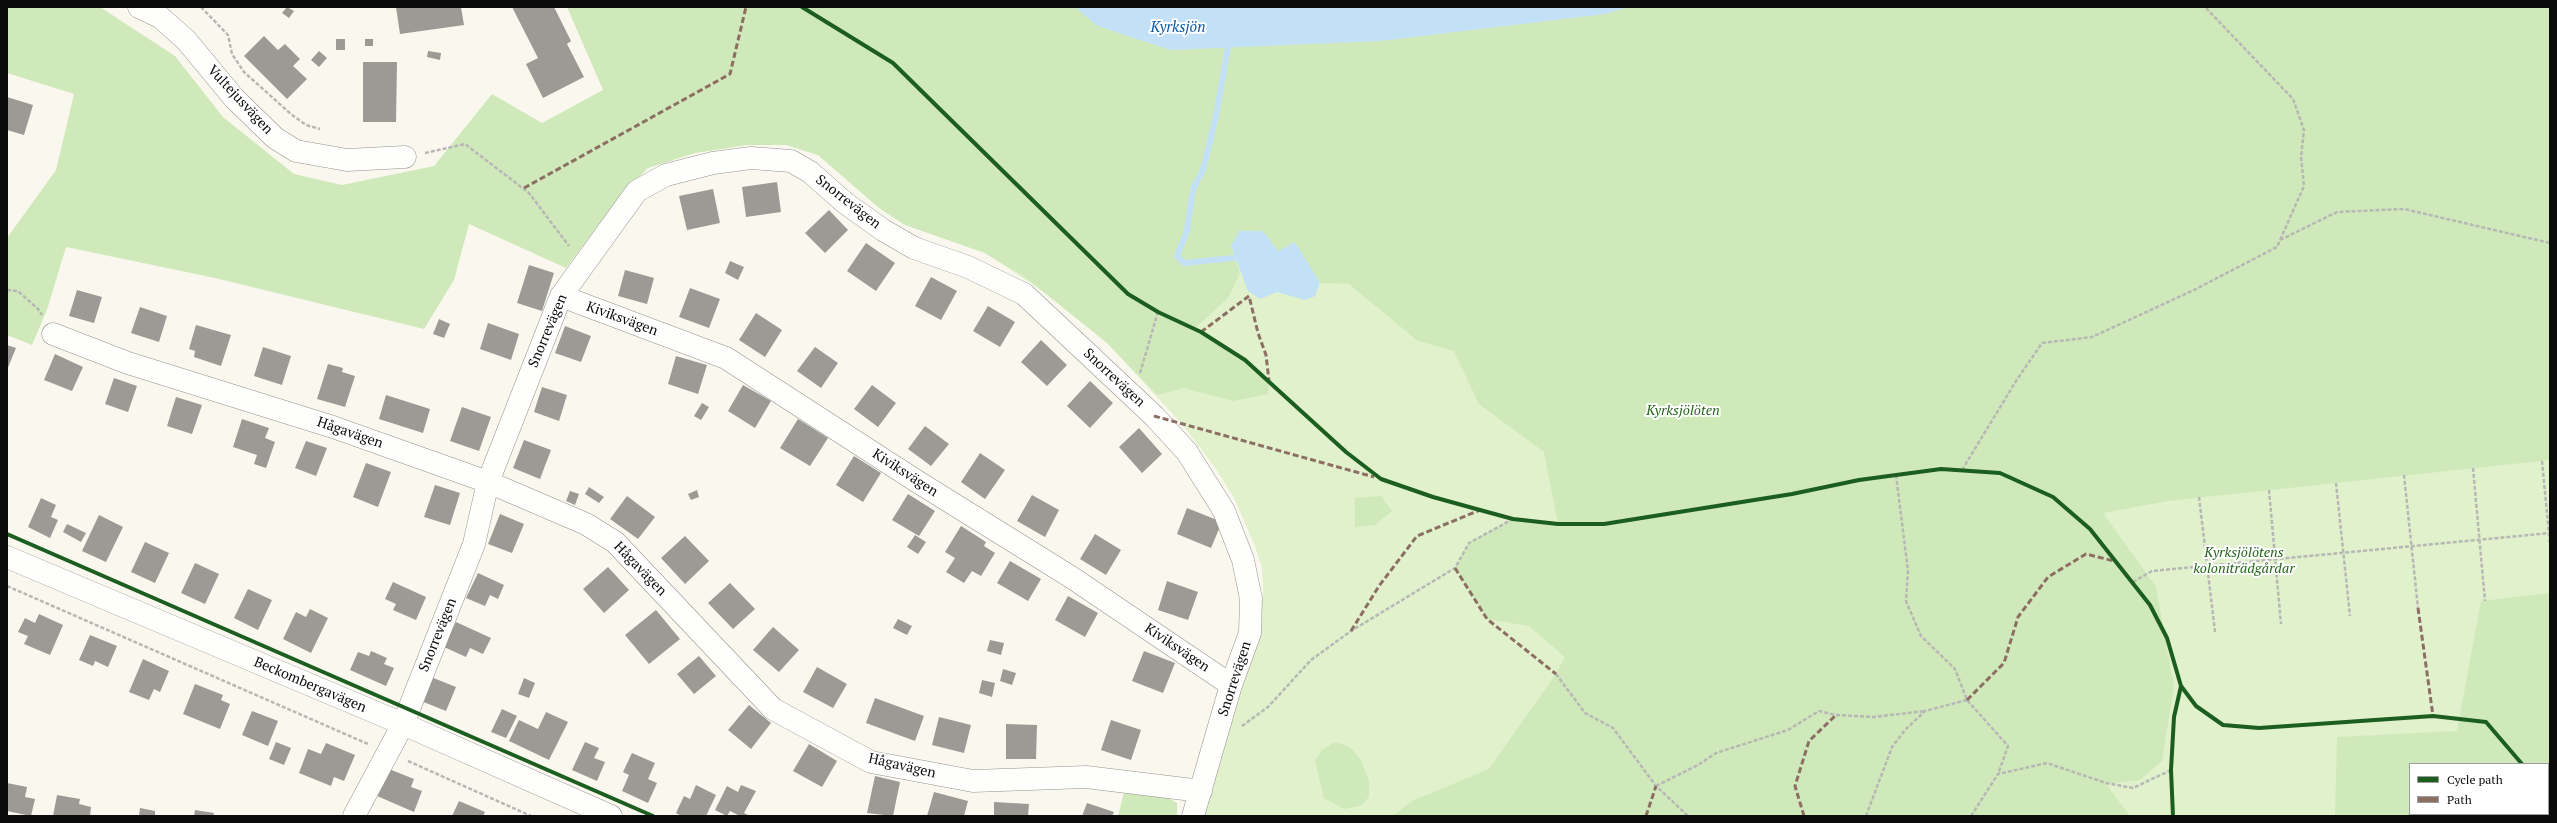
<!DOCTYPE html>
<meta charset="utf-8">
<style>
body{margin:0}
#map{position:relative;width:2557px;height:823px;overflow:hidden;background:#faf8ee;font-family:"PT Serif",serif}
canvas{display:block}
.frame{position:absolute;inset:0;border:8px solid #0b0b0b;pointer-events:none}
.legend{position:absolute;left:2409px;top:763px;width:140px;height:52px;box-sizing:border-box;background:#fff;border:1px solid #9d9d9d;margin:0;padding:5px 7px;list-style:none;font-size:12px;color:#0b0b0b}
.legend li{display:flex;align-items:center;gap:8px;height:20px}
.legend b{width:20px;border:1px solid #9d9d9d}
</style>
<div id="map">
<canvas width="2557" height="823"></canvas>
<div class="frame"></div>
<ul class="legend">
<li><b style="height:5px;background:#1b5e20"></b>Cycle path</li>
<li><b style="height:5px;background:#8d6e63"></b>Path</li>
</ul>
</div>
<script>
const ctx = document.querySelector('canvas').getContext('2d');
ctx.lineJoin = 'round';
function fillPath(path, color) {
  ctx.fillStyle = color;
  ctx.fill(path, 'evenodd');
}
function poly(rows) {
  const path = new Path2D();
  for (const r of rows) {
    path.moveTo(r[0], r[1]);
    for (let i = 2; i < r.length; i += 2) path.lineTo(r[i], r[i + 1]);
  }
  return path;
}
function trace(path, color, width, dash) {
  ctx.strokeStyle = color;
  ctx.lineWidth = width;
  ctx.lineCap = dash ? 'butt' : 'round';
  ctx.setLineDash(dash || []);
  ctx.stroke(path);
}
function label(font, color, halo, rows, align = 'center') {
  ctx.font = font + ' "PT Serif",serif';
  ctx.lineWidth = 4;
  ctx.setLineDash([]);
  ctx.textBaseline = 'middle';
  ctx.strokeStyle = halo;
  ctx.fillStyle = color;
  for (const [text, x, y, turn = 0] of rows) {
    ctx.save();
    ctx.translate(x, y);
    ctx.rotate((+turn || 0) * Math.PI / 180);
    ctx.textAlign = isNaN(turn) ? turn : align;
    if (halo) ctx.strokeText(text, 0, 0);
    ctx.fillText(text, 0, 0);
    ctx.restore();
  }
}
fillPath(poly([
 [596,7,2550,7,2550,816,1202,816,1260,632,1263,590,1262,567,1254,544,1234,498,1216,469,1182,424,1107,343,1047,294,985,253,905,225,879,208,818,155,786,145,747,145,694,153,648,168],
 [2410,764,2548,764,2548,814,2410,814]
]), '#e0f1cc');
fillPath(poly([
 [7,7,100,7,175,56,223,117,294,174,342,185,434,166,492,94,542,123,603,90,567,7,1075,7,1097,26,1171,50,1380,41,1605,14,1629,7,2550,7,2550,460,2168,501,2103,513,2156,587,2174,686,2162,761,2140,780,2106,784,2130,816,1393,816,1412,801,1489,769,1556,674,1565,657,1529,626,1487,619,1455,568,1469,543,1513,519,1558,524,1544,452,1479,404,1454,351,1418,341,1349,284,1320,283,1295,243,1278,251,1263,231,1231,246,1240,273,1228,298,1194,329,1245,360,1269,381,1268,394,1233,401,1184,388,1157,395,1107,343,1026,278,985,253,905,225,879,208,818,155,786,145,747,145,695,153,648,168,620,196,566,268,469,224,454,280,424,329,215,278,66,247,47,310,32,345,7,335,7,238,56,170,74,94,7,73],
 [1381,496,1392,511,1375,525,1355,527,1355,498],
 [2550,593,2550,816,2335,816,2337,737,2457,731,2481,601],
 [2410,764,2548,764,2548,814,2410,814],
 [1335,742,1350,747,1361,760,1369,781,1369,797,1360,806,1344,809,1324,798,1315,761,1322,750],
 [1124,792,1169,798,1177,803,1177,816,1118,816]
]), '#d0e9ba');
fillPath(poly([
 [1075,7,1629,7,1605,14,1380,41,1171,50,1097,26],
 [1239,231,1263,231,1278,251,1295,242,1320,283,1315,296,1305,300,1277,292,1260,299,1248,291,1231,246]
]), '#c2e1f6');
trace(poly([
 [1228,47,1216,116,1203,170,1193,189,1187,231,1177,256,1184,263,1234,258]
]), '#c2e1f6', 6);
fillPath(poly([
 [287,7,294,11,289,18,282,13],
 [396,7,461,7,464,25,400,34],
 [512,7,554,7,571,41,567,44,584,77,543,98,526,64,538,58],
 [264,36,278,50,285,44,300,59,293,66,307,79,287,99,244,56],
 [336,39,345,39,345,50,336,50],
 [365,39,373,39,373,46,365,46],
 [319,51,327,58,319,67,311,60],
 [428,51,441,53,440,60,427,57],
 [363,62,397,62,396,122,363,122],
 [7,97,33,105,24,135,7,130],
 [777,182,781,212,746,217,742,187],
 [713,189,720,223,687,230,679,196],
 [829,210,848,230,825,253,805,233],
 [866,243,895,263,876,291,847,271],
 [730,261,744,267,738,280,725,273],
 [529,265,554,273,542,311,517,303],
 [625,270,654,278,647,304,618,296],
 [931,277,957,291,941,320,915,306],
 [690,288,720,299,709,328,679,317],
 [77,290,102,297,94,323,69,316],
 [988,306,1015,322,1000,347,973,331],
 [140,307,167,316,159,342,131,333],
 [756,313,782,330,765,357,739,340],
 [439,319,450,324,444,338,433,334],
 [488,323,519,334,511,360,480,349],
 [196,325,231,335,221,366,194,357,195,351,189,349],
 [565,326,591,336,581,362,555,353],
 [1041,340,1067,365,1047,386,1021,362],
 [7,345,16,348,7,370],
 [263,347,291,356,282,385,254,376],
 [815,347,838,363,821,388,797,371],
 [55,354,83,367,72,391,44,380],
 [676,356,707,365,698,394,668,384],
 [328,364,343,368,342,372,355,376,345,407,317,399],
 [114,378,137,386,128,412,105,404],
 [1090,381,1113,403,1090,428,1067,406],
 [743,385,771,401,755,428,728,411],
 [872,385,896,403,878,427,854,409],
 [542,387,567,395,559,421,534,412],
 [386,395,430,409,423,433,379,419],
 [176,397,202,405,192,434,167,426],
 [702,403,709,407,701,420,694,416],
 [462,407,491,417,479,451,450,441],
 [242,419,269,428,265,438,275,442,266,468,254,464,257,455,233,447],
 [798,419,828,438,810,466,780,448],
 [925,426,949,444,931,466,908,449],
 [1139,428,1162,454,1142,473,1119,447],
 [524,440,551,450,540,479,513,468],
 [306,441,327,448,316,476,295,468],
 [980,453,1005,470,985,499,961,482],
 [854,456,881,473,863,502,836,485],
 [366,463,391,472,378,507,353,497],
 [435,485,460,493,450,525,424,517],
 [589,487,604,497,599,503,585,494],
 [697,490,699,497,691,500,688,494],
 [570,491,579,494,575,505,566,501],
 [908,494,935,511,919,536,892,520],
 [1032,495,1059,510,1045,537,1017,521],
 [627,496,655,517,638,539,610,519],
 [41,498,56,505,51,517,58,520,50,538,28,527],
 [1187,508,1222,522,1211,548,1177,534],
 [500,514,524,524,512,553,488,544],
 [99,515,123,527,106,562,82,551],
 [67,524,86,533,81,542,63,532],
 [961,526,986,542,984,546,995,553,981,576,972,571,964,583,946,572,955,558,945,552],
 [1095,534,1121,550,1106,575,1080,559],
 [915,535,926,542,918,554,907,547],
 [685,536,709,561,685,584,661,558],
 [145,542,169,553,155,583,131,572],
 [1010,561,1041,579,1028,601,997,583],
 [195,563,219,574,205,604,181,593],
 [608,567,629,590,604,613,583,589],
 [478,573,504,585,498,599,490,595,485,606,466,598],
 [1167,581,1198,592,1188,620,1158,610],
 [393,582,426,597,416,620,393,610,396,604,385,599],
 [730,583,755,609,733,629,708,603],
 [248,589,272,600,258,630,234,618],
 [1068,596,1098,613,1085,637,1055,620],
 [310,609,328,618,311,653,283,639,296,612,306,617],
 [656,610,680,639,649,664,625,635],
 [39,614,63,625,50,655,24,644,28,636,18,632,25,618,35,623],
 [898,619,912,626,907,635,893,628],
 [456,622,491,638,483,654,470,648,466,657,444,647],
 [773,627,799,650,779,672,753,650],
 [90,635,117,646,108,667,95,661,93,666,79,660],
 [990,640,1004,643,1001,655,987,651],
 [371,651,387,658,384,664,394,668,386,686,350,670,358,652,369,656],
 [1144,651,1175,663,1163,693,1132,681],
 [699,656,716,676,694,694,677,674],
 [143,659,169,671,160,692,154,689,149,700,129,692],
 [817,667,847,684,833,708,803,692],
 [1003,669,1016,673,1012,685,1000,681],
 [431,677,456,687,446,711,421,701],
 [524,678,535,683,529,698,518,694],
 [982,680,995,683,992,697,979,693],
 [195,684,223,695,221,700,230,704,220,729,183,714],
 [875,698,924,716,915,741,866,723],
 [749,705,771,723,751,749,728,730],
 [502,709,517,716,506,738,491,732],
 [252,711,278,721,268,746,242,735],
 [546,712,568,722,549,760,509,741,519,720,538,729],
 [939,717,971,725,964,753,932,745],
 [1111,720,1141,730,1131,760,1101,750],
 [1006,724,1037,725,1036,759,1006,759],
 [276,742,291,748,284,765,269,759],
 [585,742,599,748,594,758,605,762,597,781,572,770],
 [326,743,355,755,344,781,334,777,331,786,299,773,308,749,321,754],
 [809,744,837,761,822,787,793,771],
 [632,753,655,763,648,779,657,783,648,803,622,791,629,775,623,772],
 [389,769,414,779,411,787,422,791,414,812,377,796],
 [875,776,900,782,893,816,867,813],
 [7,783,27,787,25,797,35,799,31,816,7,811],
 [696,785,716,795,706,816,681,816,676,813,684,796,690,799],
 [741,785,756,791,744,813,750,816,740,816,730,811,727,816,715,810,727,786,738,792],
 [934,792,968,801,964,816,927,816],
 [57,795,80,799,79,804,91,807,90,816,53,816],
 [459,801,485,812,483,816,452,816],
 [994,802,1029,804,1028,816,994,816],
 [1087,803,1114,812,1112,816,1082,816],
 [140,808,155,811,155,816,139,816],
 [195,810,214,813,213,816,194,816]
]), '#9c9a94');
const street = poly([
 [139,7,160,17,186,40,234,98,275,138,296,151,347,160,405,157],
 [561,296,726,358,918,482,1071,577,1231,685],
 [53,334,128,363,333,427,488,482,586,524,615,542,773,709,871,762,973,781,1086,777,1201,791],
 [7,557,403,724,611,816],
 [354,816,403,724,474,544,488,482,561,296,637,191,666,175,713,163,751,158,791,161,810,172,844,202,883,230,914,248,968,267,1024,294,1154,416,1187,452,1224,511,1243,560,1251,599,1250,633,1231,685,1193,816]
]);
trace(street, '#93928d', 23);
trace(poly([
 [201,7,228,35,232,54,244,72,292,115,306,125,320,129],
 [425,153,465,144,529,193,569,246],
 [2280,240,2337,212,2404,209,2550,243],
 [7,290,18,291,38,309,42,315],
 [1140,373,1158,312],
 [2542,461,2550,544],
 [2473,468,2485,601],
 [1962,470,2016,381,2042,343,2092,337,2194,290,2277,247,2304,186,2301,157,2304,130,2293,99,2205,7],
 [1896,475,1908,571,1906,601,1921,636,1955,669,1967,700,2008,746,1998,774],
 [2404,475,2418,608],
 [2336,483,2350,616],
 [2269,490,2281,624],
 [2199,497,2215,632],
 [2133,582,2152,571,2550,533],
 [7,586,368,744],
 [1556,674,1585,713,1613,728,1656,786,1688,816],
 [1242,726,1268,707,1311,660,1351,631,1455,568,1469,543,1513,519],
 [408,761,531,816],
 [1656,786,1698,765,1716,753,1788,730,1819,711,1836,715,1873,717,1925,711],
 [2548,801,2550,804],
 [1866,816,1892,747,1905,730,1925,711,1967,700],
 [1971,816,1998,774,2047,763,2106,783,2133,788,2171,770]
]), '#b7b7b5', 2.5, [4, 2]);
trace(street, '#fefefc', 22);
trace(poly([
 [524,188,730,74,746,7],
 [1201,332,1249,296,1258,333,1266,355,1269,381],
 [1154,416,1374,477],
 [1455,568,1487,619,1556,674],
 [2418,608,2433,716],
 [1351,631,1379,586,1417,536,1480,510],
 [1967,700,2004,663,2018,617,2048,577,2086,554,2114,561],
 [1646,816,1656,786],
 [1804,816,1795,786,1809,741,1836,715]
]), '#8d6e63', 3, [6, 3]);
trace(poly([
 [802,7,893,63,1128,294,1158,312,1201,332,1245,360,1346,452,1381,479,1433,497,1480,510,1513,519,1558,524,1604,524,1792,494,1859,480,1941,469,2000,473,2053,497,2090,529,2150,605,2167,638,2181,686,2196,706,2223,725,2259,728,2433,716,2486,722,2522,764],
 [7,534,653,816],
 [2173,816,2171,770,2174,717,2181,686]
]), '#1b5e20', 4);
label('14px', '#0b0b0b', '#fff', [
 ["Vultejusvägen",240,100,47],
 ["Snorrevägen",848,202,38],
 ["Kiviksvägen",622,319,20],
 ["Snorrevägen",548,331,-67],
 ["Snorrevägen",1114,378,43],
 ["Hågavägen",350,433,19],
 ["Kiviksvägen",905,473,33],
 ["Hågavägen",640,569,46],
 ["Snorrevägen",438,635,-68],
 ["Kiviksvägen",1177,648,34],
 ["Snorrevägen",1235,679,-72],
 ["Beckombergavägen",310,685,23],
 ["Hågavägen",902,766,13]
]);
label('italic 14px', '#236618', '#fff', [
 ["Kyrksjölöten",1683,411],
 ["Kyrksjölötens",2244,553],
 ["koloniträdgårdar",2244,569]
]);
label('italic 15px', '#0d58a3', '#fff', [
 ["Kyrksjön",1178,28]
]);
</script>
